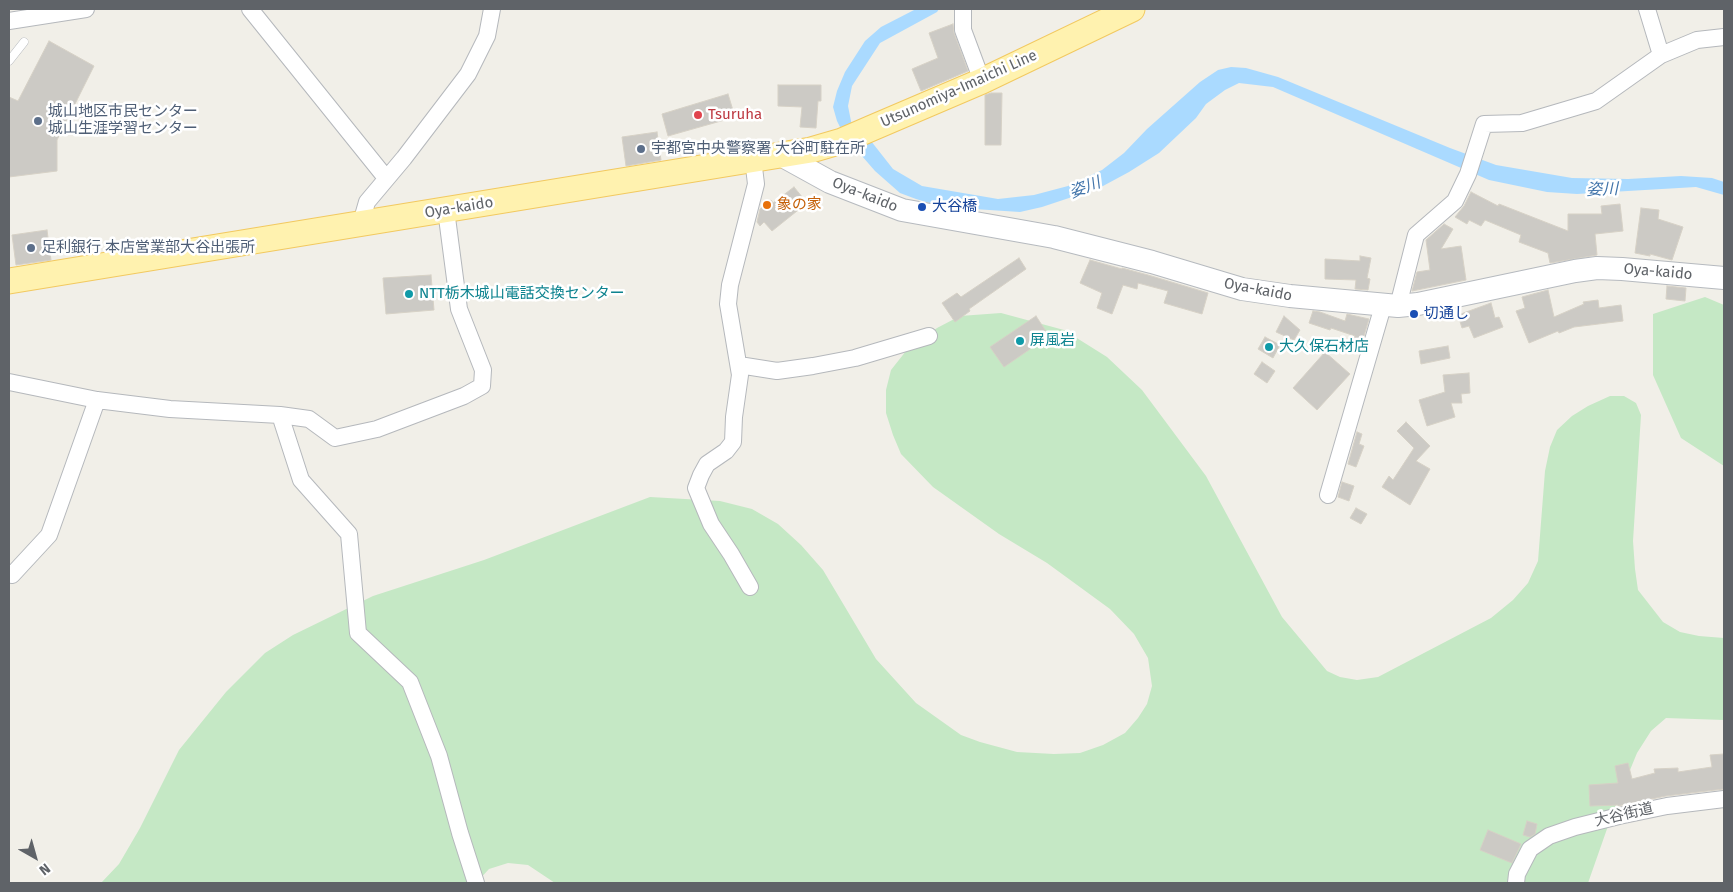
<!DOCTYPE html>
<meta charset="utf-8">
<style>
body{margin:0}
#map{position:relative;width:1733px;height:892px;overflow:hidden;background:#f1efe8;font-family:"Fira Sans",sans-serif}
canvas{display:block}
.frame{position:absolute;inset:0;border:10px solid #5f6368;pointer-events:none}
.north{position:absolute;left:10px;top:832px;width:50px;height:50px;-webkit-text-stroke:4px #fff;paint-order:stroke;rotate:142deg;font-size:14px;font-weight:700;line-height:20px;text-align:center;color:#5f6368}
.north::after{content:'';display:block;margin:auto;width:18px;height:22px;background:#5f6368;clip-path:polygon(50% 0,100% 100%,50% 72%,0 100%)}
</style>
<div id="map">
<canvas width="1733" height="892"></canvas>
<div class="frame"></div>
<div class="north">N</div>
</div>
<script>
const ctx = document.querySelector('canvas').getContext('2d');
ctx.lineJoin = 'round';
function fillPath(path, color) {
  ctx.fillStyle = color;
  ctx.fill(path, 'evenodd');
}
function poly(rows) {
  const path = new Path2D();
  for (const r of rows) {
    path.moveTo(r[0], r[1]);
    for (let i = 2; i < r.length; i += 2) path.lineTo(r[i], r[i + 1]);
  }
  return path;
}
function trace(path, color, width, dash) {
  ctx.strokeStyle = color;
  ctx.lineWidth = width;
  ctx.lineCap = dash ? 'butt' : 'round';
  ctx.setLineDash(dash || []);
  ctx.stroke(path);
}
function label(font, color, halo, rows, align = 'center') {
  ctx.font = font + ' "Fira Sans","Noto Sans JP",sans-serif';
  ctx.lineWidth = 5;
  ctx.setLineDash([]);
  ctx.textBaseline = 'middle';
  ctx.strokeStyle = halo;
  ctx.fillStyle = color;
  for (const [text, x, y, turn = 0] of rows) {
    ctx.save();
    ctx.translate(x, y);
    ctx.rotate((+turn || 0) * Math.PI / 180);
    ctx.textAlign = isNaN(turn) ? turn : align;
    if (halo) ctx.strokeText(text, 0, 0);
    ctx.fillText(text, 0, 0);
    ctx.restore();
  }
}
fillPath(poly([
 [1705,297,1724,305,1724,466,1681,438,1653,375,1653,314],
 [1001,313,1064,330,1107,357,1142,390,1206,476,1282,617,1327,671,1340,677,1357,680,1378,677,1491,618,1513,600,1528,583,1538,561,1545,471,1550,447,1557,430,1572,416,1588,406,1610,396,1624,396,1636,403,1641,415,1633,541,1635,569,1638,590,1663,622,1680,632,1699,636,1724,638,1724,720,1666,718,1651,731,1637,753,1614,809,1588,883,555,883,528,865,508,863,489,869,476,883,101,883,119,864,140,828,179,750,226,692,265,653,293,635,373,596,484,560,650,497,720,501,752,509,778,524,801,545,823,570,876,659,916,703,961,735,980,742,1017,752,1054,754,1080,753,1103,745,1125,733,1138,718,1147,704,1152,686,1148,658,1134,634,1110,609,1047,563,999,534,933,487,901,454,893,435,886,413,886,390,891,370,906,351,937,328,960,316]
]), '#c5e8c5');
fillPath(poly([
 [916,9,939,9,937,12,880,43,852,86,848,106,852,126,842,131,837,121,833,107,837,91,845,72,865,41,881,27],
 [1231,67,1246,68,1278,77,1450,148,1496,165,1572,178,1628,179,1681,176,1712,178,1724,182,1724,195,1696,187,1577,194,1547,192,1489,180,1273,87,1239,83,1225,90,1206,104,1196,118,1159,153,1129,172,1103,186,1075,196,1042,207,1020,212,943,207,916,199,900,193,875,171,855,148,871,141,893,169,922,186,998,199,1034,195,1068,186,1102,170,1124,153,1147,129,1200,82,1218,70]
]), '#aadaff');
const building = poly([
 [953,24,954,33,968,71,921,91,912,69,938,58,929,33,953,24],
 [49,41,94,66,57,140,57,171,9,177,9,97,18,101,49,41],
 [778,85,821,85,821,101,818,101,816,128,800,127,802,107,778,106,778,85],
 [991,93,1002,93,1001,145,985,145,985,95,991,93],
 [728,94,735,117,668,136,662,114,728,94],
 [657,132,661,160,626,166,622,137,657,132],
 [794,187,807,203,772,231,764,222,760,226,757,222,760,209,771,200,773,203,794,187],
 [1471,192,1498,206,1499,204,1568,231,1568,214,1602,214,1601,206,1620,204,1623,231,1595,234,1597,255,1550,263,1548,253,1519,242,1521,235,1485,220,1481,226,1469,220,1467,224,1455,217,1464,206,1471,192],
 [1641,208,1659,210,1658,219,1683,227,1672,260,1650,254,1650,256,1635,253,1641,208],
 [1444,224,1453,229,1441,249,1461,246,1466,280,1412,291,1417,272,1430,270,1426,240,1444,224],
 [47,230,51,260,16,265,12,235,47,230],
 [1360,256,1371,258,1367,278,1370,279,1368,290,1355,289,1356,280,1325,279,1325,259,1360,261,1360,256],
 [1019,258,1026,269,969,309,970,311,955,322,942,303,957,293,961,297,1019,258],
 [1090,260,1122,269,1122,268,1148,275,1208,293,1202,314,1164,303,1168,291,1138,283,1137,289,1123,285,1112,314,1097,308,1102,293,1080,283,1090,260],
 [431,275,434,310,386,314,383,278,431,275],
 [1667,286,1686,288,1685,301,1666,299,1667,286],
 [1548,290,1554,317,1584,304,1583,302,1598,300,1599,308,1621,305,1623,321,1574,327,1559,333,1558,331,1529,343,1516,311,1525,308,1522,297,1548,290],
 [1491,303,1495,318,1499,317,1503,327,1474,338,1469,326,1462,328,1458,315,1491,303],
 [1313,311,1320,312,1345,321,1347,314,1369,319,1361,346,1352,343,1355,336,1331,328,1330,330,1309,323,1313,311],
 [1036,316,1049,336,1004,367,990,347,1036,316],
 [1284,316,1300,330,1294,340,1276,332,1284,316],
 [1265,337,1280,345,1273,358,1258,349,1265,337],
 [1448,346,1450,358,1421,364,1419,351,1448,346],
 [1325,352,1350,374,1317,410,1293,388,1325,352],
 [1262,362,1275,371,1267,383,1254,374,1262,362],
 [1469,373,1470,393,1461,394,1462,403,1451,403,1455,417,1427,426,1419,400,1445,392,1443,375,1469,373],
 [1406,422,1430,446,1416,461,1430,469,1410,505,1382,487,1389,476,1393,480,1414,448,1397,431,1406,422],
 [1357,432,1362,434,1359,444,1364,446,1356,467,1348,464,1357,432],
 [1342,482,1354,486,1349,501,1338,497,1342,482],
 [1356,508,1367,514,1361,524,1350,518,1356,508],
 [1724,754,1724,789,1666,796,1618,806,1618,805,1590,806,1589,785,1618,783,1615,766,1628,763,1632,779,1655,773,1654,769,1678,768,1678,772,1712,767,1710,755,1724,754],
 [1527,821,1537,824,1535,834,1530,837,1523,835,1527,821],
 [1488,830,1521,844,1512,863,1480,850,1488,830]
]);
fillPath(building, '#cccac5');
trace(building, '#d6d1c6', 1);
const service = poly([
 [9,61,24,42]
]);
const minor = poly([
 [250,9,386,178],
 [963,9,963,30,982,81],
 [1647,9,1661,55],
 [9,21,86,9],
 [361,223,367,202,404,158,468,74,487,36,492,9],
 [1398,306,1416,235,1455,201,1468,174,1484,124,1522,123,1596,101,1661,55,1697,40,1724,37],
 [739,365,777,371,813,366,855,358,929,336],
 [9,382,97,400,170,409,280,415,309,419,335,438,377,429,464,396,482,386,483,370,459,309,446,210],
 [280,415,301,480,349,534,358,633,410,682,439,756,460,833,476,883],
 [1328,495,1383,306],
 [9,573,12,575,49,535,97,400],
 [750,587,731,554,711,524,696,488,701,475,707,464,726,451,733,442,734,417,740,375,728,304,730,285,756,184,753,159],
 [1516,883,1517,874,1530,849,1549,836,1575,827,1619,816,1667,806,1724,799]
]);
const secondary = poly([
 [781,155,830,182,902,210,1054,237,1152,262,1242,289,1290,296,1398,306,1418,304,1575,271,1597,268,1622,269,1724,278]
]);
const primary = poly([
 [9,281,811,150,842,141,872,128,982,81,1132,9]
]);
trace(service, '#b5b8bc', 9);
trace(minor, '#b5b8bc', 18);
trace(secondary, '#b6babf', 24);
trace(primary, '#f2c960', 27);
trace(service, '#fff', 8);
trace(minor, '#fff', 16);
trace(secondary, '#fff', 22);
trace(primary, '#fff2af', 25);
for (const [x, y, r, color] of [
 [698,115,5,"#e0444e"],
 [38,121,5,"#5c6f8a"],
 [641,149,5,"#5c6f8a"],
 [767,205,5,"#e8710a"],
 [922,207,5,"#1a4fb4"],
 [31,248,5,"#5c6f8a"],
 [409,294,5,"#0f9aa8"],
 [1414,314,5,"#1a4fb4"],
 [1020,341,5,"#0f9aa8"],
 [1269,347,5,"#0f9aa8"]
]) {
  const dot = new Path2D();
  dot.arc(x, y, r, 0, 2 * Math.PI);
  ctx.fillStyle = color;
  ctx.fill(dot);
  trace(dot, '#fff', 2);
}
label('15px', '#5f6368', '#fff', [
 ["Utsunomiya-Imaichi Line",959,89,-24],
 ["Oya-kaido",865,195,22],
 ["Oya-kaido",459,208,-9],
 ["Oya-kaido",1658,272,5],
 ["Oya-kaido",1258,290,11],
 ["大谷街道",1624,815,-13]
]);
label('15px', '#4e5e75', '#fff', [
 ["城山地区市民センター",48,112],
 ["城山生涯学習センター",48,129],
 ["宇都宮中央警察署 大谷町駐在所",651,149],
 ["足利銀行 本店営業部大谷出張所",41,248]
], 'left');
label('15px', '#be3a42', '#fff', [
 ["Tsuruha",708,115]
], 'left');
label('15px', '#c56008', '#fff', [
 ["象の家",777,205]
], 'left');
label('15px', '#164399', '#fff', [
 ["大谷橋",932,207],
 ["切通し",1424,314]
], 'left');
label('15px', '#0d838f', '#fff', [
 ["NTT栃木城山電話交換センター",419,294],
 ["屏風岩",1030,341],
 ["大久保石材店",1279,347]
], 'left');
label('italic 16px', '#4174aa', '#fff', [
 ["姿川",1085,188,-21],
 ["姿川",1602,190,-2]
]);
</script>
